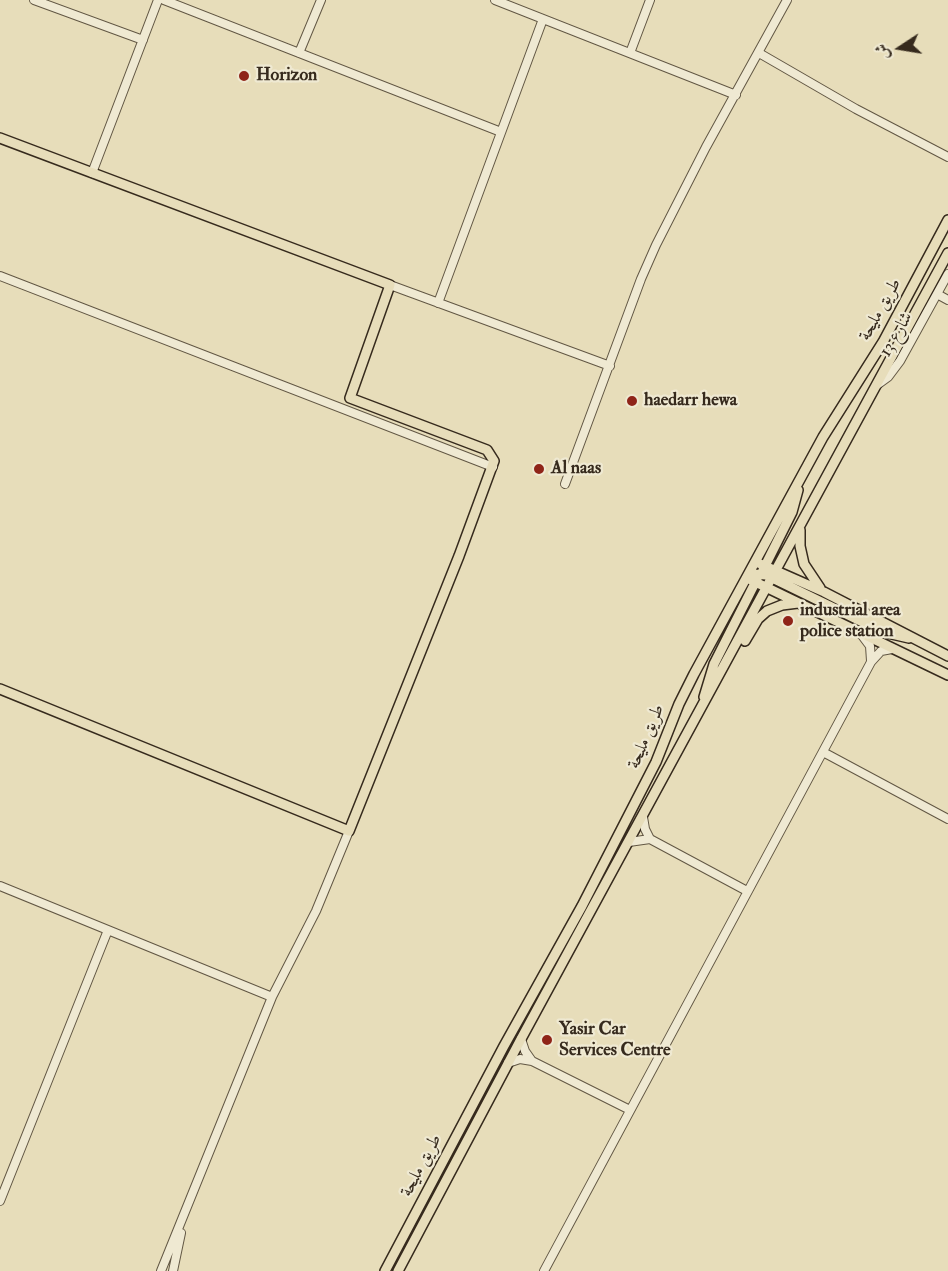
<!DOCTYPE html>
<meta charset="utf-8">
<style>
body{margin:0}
#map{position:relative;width:948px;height:1271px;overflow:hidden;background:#e7ddba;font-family:"IM FELL Double Pica",Amiri,serif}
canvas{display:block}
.north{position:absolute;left:870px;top:18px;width:60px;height:60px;-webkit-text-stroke:4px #efe9d2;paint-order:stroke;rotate:258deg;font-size:16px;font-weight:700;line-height:24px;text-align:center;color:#362a1d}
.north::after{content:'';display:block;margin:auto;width:21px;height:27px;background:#362a1d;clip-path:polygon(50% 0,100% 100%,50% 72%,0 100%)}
</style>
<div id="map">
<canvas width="948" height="1271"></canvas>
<div class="north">ش</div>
</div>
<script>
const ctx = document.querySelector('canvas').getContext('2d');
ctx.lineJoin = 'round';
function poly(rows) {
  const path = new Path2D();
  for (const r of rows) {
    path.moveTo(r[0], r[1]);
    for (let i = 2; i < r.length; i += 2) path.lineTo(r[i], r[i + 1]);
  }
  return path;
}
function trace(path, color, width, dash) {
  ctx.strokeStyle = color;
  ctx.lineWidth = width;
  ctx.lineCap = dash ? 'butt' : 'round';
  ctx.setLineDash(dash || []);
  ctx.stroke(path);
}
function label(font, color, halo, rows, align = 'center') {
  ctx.font = font + ' "IM FELL Double Pica",Amiri,serif';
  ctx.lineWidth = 4.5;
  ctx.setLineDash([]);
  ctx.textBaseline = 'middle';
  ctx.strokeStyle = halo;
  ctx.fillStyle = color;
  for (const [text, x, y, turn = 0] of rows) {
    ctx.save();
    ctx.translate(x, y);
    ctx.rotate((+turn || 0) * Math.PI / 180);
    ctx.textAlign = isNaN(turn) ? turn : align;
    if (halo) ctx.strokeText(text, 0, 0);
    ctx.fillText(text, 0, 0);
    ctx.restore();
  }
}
const minor = poly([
 [34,0,143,40],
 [164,0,501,132],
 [495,0,736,95],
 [299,53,321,0],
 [630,53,650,0],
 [759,53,856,109,948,157],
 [92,173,158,0],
 [0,276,493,467],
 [390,285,610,366],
 [937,294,948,300],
 [438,303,543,19],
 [877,385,888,377,900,361,948,274],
 [565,484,641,279,656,245,706,147,787,0],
 [861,634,870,646,871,661],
 [823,752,948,819],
 [643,817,645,829,650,839],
 [629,842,650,839,747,891],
 [0,886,272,997],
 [521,1039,525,1051,532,1061],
 [508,1063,520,1059,532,1061,630,1110],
 [0,1201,108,930],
 [161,1271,272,997,316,911,349,831],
 [173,1271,181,1233],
 [544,1271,871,662,881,651,892,649]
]);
const major = poly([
 [0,138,390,285,350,398,487,450,494,461,459,556,349,831,0,689],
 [800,530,800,546,804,564,820,588],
 [756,562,824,592,948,656],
 [763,570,792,512,798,490],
 [747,578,948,675],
 [747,578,754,574,766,575,883,632,909,638],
 [745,641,758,619,767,611,782,605,798,603],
 [704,697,714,664,757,579],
 [385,1271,504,1046,582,906,656,762,679,704,694,674,823,437,883,342,948,220],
 [398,1271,521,1039,948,253]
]);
trace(minor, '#625744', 10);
trace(major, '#362a1d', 12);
trace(minor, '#efe9d2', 8);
trace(major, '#e7ddba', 9);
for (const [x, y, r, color] of [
 [244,76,6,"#8f2418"],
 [632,401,6,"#8f2418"],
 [539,469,6,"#8f2418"],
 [788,621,6,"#8f2418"],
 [547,1040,6,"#8f2418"]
]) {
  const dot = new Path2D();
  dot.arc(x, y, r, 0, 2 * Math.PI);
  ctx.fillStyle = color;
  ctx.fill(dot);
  trace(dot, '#efe9d2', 2);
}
label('bold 18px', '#362a1d', '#efe9d2', [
 ["Horizon",256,76],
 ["haedarr hewa",644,401],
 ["Al naas",551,469],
 ["industrial area",800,611],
 ["police station",800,632],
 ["Yasir Car",559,1030],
 ["Services Centre",559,1051]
], 'left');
label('18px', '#362a1d', '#efe9d2', [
 ["طريق مليحة",881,310,-61],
 ["شارع 13",897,335,-60],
 ["طريق مليحة",647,737,-67],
 ["طريق مليحة",422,1166,-62]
]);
</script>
